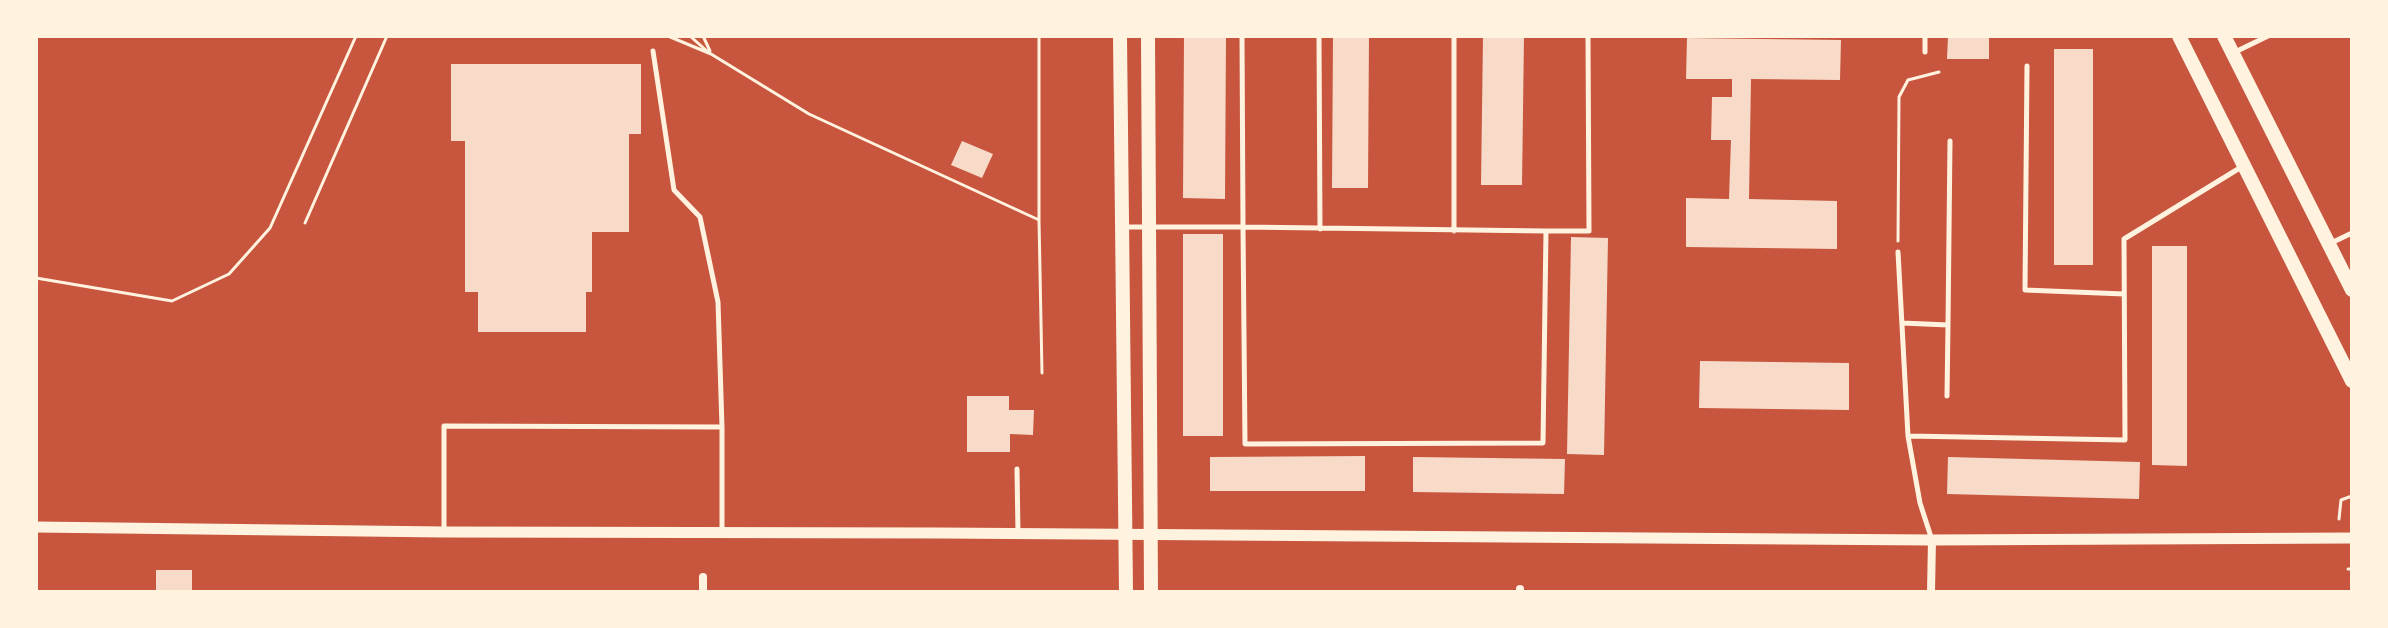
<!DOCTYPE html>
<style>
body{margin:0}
#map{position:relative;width:2388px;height:628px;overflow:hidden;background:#c8553d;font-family:Ubuntu,sans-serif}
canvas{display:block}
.frame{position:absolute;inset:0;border:38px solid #fff3e0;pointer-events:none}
</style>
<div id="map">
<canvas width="2388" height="628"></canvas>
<div class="frame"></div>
</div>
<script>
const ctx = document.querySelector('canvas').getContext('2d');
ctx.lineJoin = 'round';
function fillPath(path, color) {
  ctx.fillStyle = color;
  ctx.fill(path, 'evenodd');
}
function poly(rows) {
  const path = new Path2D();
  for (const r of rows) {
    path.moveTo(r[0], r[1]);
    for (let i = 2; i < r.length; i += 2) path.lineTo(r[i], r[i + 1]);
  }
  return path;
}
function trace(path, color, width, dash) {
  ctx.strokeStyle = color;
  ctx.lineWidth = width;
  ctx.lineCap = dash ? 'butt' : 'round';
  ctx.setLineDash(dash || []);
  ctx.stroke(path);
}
fillPath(poly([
 [1184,36,1226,36,1225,199,1183,198],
 [1333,36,1369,36,1368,188,1332,188],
 [1483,36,1524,36,1522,185,1481,185],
 [1948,36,1989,36,1989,59,1947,59],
 [1687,38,1841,40,1840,80,1751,79,1749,199,1837,201,1837,249,1686,247,1686,198,1729,199,1731,140,1711,140,1712,97,1732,97,1732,79,1686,79],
 [2054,49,2093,49,2093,265,2054,265],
 [451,64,641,64,641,134,629,134,629,232,592,232,592,292,586,292,586,332,478,332,478,292,465,292,465,141,451,141],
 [962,141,993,154,982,178,951,165],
 [1183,234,1223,234,1223,436,1183,436],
 [1571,237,1608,238,1604,455,1567,454],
 [2152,246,2187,246,2187,466,2152,465],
 [1700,361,1849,363,1849,410,1699,408],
 [967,396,1009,396,1009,410,1034,410,1033,435,1010,434,1010,452,967,452],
 [1365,456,1365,491,1210,491,1210,457],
 [1413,457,1565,459,1564,494,1413,492],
 [1948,457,2140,462,2139,499,1947,494],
 [156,570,192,570,192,592,156,592]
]), '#f7dbc8');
trace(poly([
 [668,36,711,54,809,114,1039,220],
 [690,36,708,52],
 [703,36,710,51],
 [1039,36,1039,220,1042,373],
 [305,223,387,36],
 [1898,241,1899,97,1908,80,1939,72],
 [36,278,172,301,229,274,270,228,356,36],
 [2339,519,2341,500,2352,496],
 [2348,569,2352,569]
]), '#fff3e0', 3);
trace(poly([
 [1319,36,1320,229],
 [1454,36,1454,231],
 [1925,36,1925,52],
 [653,51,674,190,700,217,718,302,722,427],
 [2233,53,2268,36],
 [2027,66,2025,290,2124,294],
 [1124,227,1243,227,1245,444,1543,443,1546,231,1243,227,1242,36],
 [1546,231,1589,231,1588,36],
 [2331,243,2352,233],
 [1898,252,1908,436,1920,503,1932,540],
 [1902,323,1948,325,1950,141],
 [1947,396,1948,325],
 [1908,436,2125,440,2124,239,2243,166],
 [1017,469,1018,533],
 [444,532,444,426,722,427,722,532]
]), '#fff3e0', 5);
trace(poly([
 [703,577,703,592],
 [1520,589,1520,592],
 [1931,592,1932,540]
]), '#fff3e0', 8);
trace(poly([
 [36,527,444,532,940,533,1932,540,2352,538]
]), '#fff3e0', 11);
trace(poly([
 [1120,36,1126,592],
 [1148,36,1151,592],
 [2179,36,2352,381],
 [2224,36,2352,290]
]), '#fff3e0', 14);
</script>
